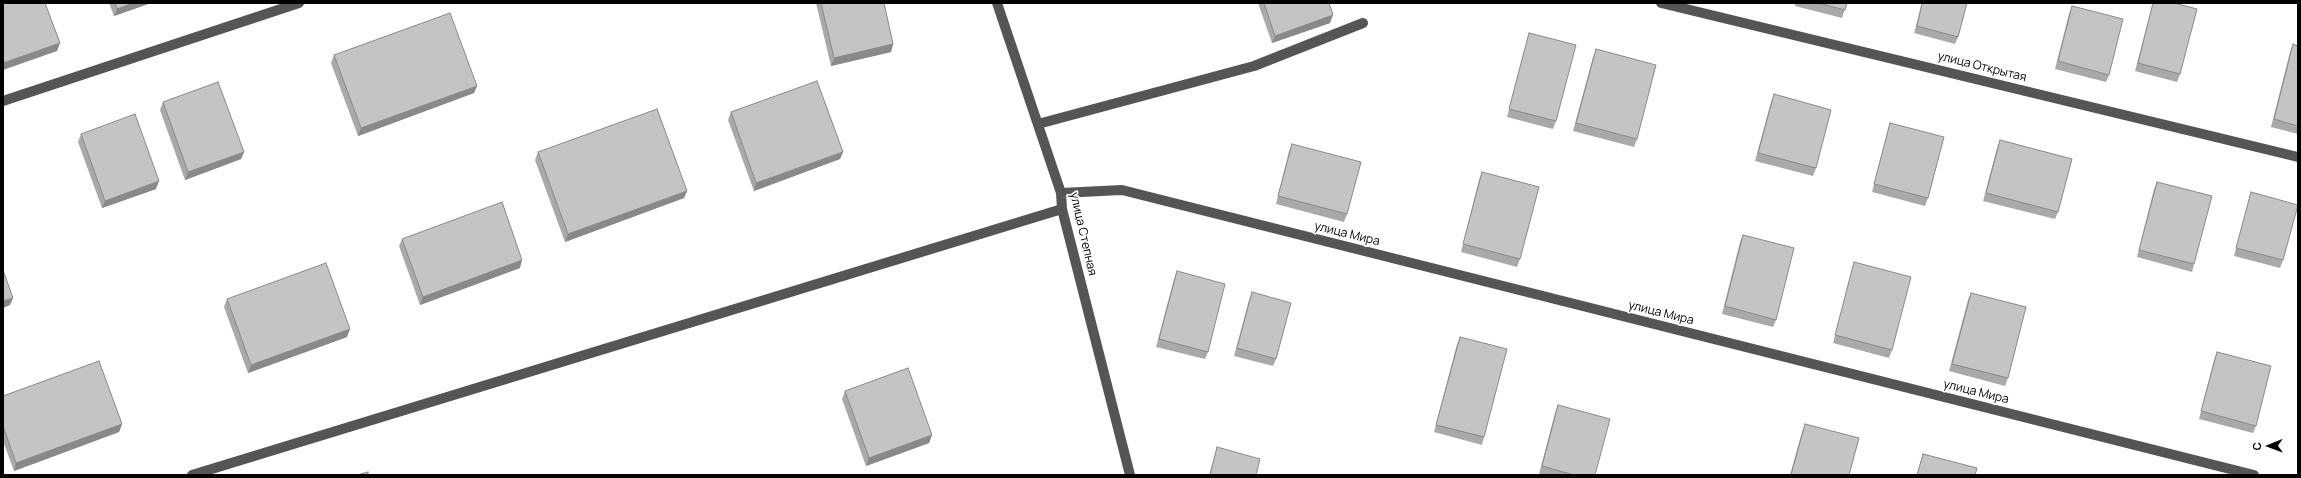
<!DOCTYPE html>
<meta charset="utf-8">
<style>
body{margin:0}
#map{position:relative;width:2301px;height:478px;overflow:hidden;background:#fff;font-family:Manrope,sans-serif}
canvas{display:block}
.frame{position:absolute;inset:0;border:4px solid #000;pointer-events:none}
.north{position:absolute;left:2249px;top:426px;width:40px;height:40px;-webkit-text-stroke:3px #fff;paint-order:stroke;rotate:269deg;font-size:11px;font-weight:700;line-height:16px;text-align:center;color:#000}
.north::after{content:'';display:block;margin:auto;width:14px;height:18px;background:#000;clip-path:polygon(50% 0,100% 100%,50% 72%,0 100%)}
</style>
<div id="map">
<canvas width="2301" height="478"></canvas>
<div class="frame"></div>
<div class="north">С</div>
</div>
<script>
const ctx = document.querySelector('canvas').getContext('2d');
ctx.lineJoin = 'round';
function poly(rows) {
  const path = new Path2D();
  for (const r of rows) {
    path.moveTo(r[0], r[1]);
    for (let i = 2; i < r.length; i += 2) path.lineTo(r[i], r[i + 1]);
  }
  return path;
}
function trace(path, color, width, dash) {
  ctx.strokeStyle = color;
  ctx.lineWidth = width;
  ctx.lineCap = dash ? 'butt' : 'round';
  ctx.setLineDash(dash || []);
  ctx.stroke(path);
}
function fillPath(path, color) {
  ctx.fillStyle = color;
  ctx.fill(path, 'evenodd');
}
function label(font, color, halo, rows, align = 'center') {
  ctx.font = font + ' Manrope,sans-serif';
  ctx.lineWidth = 3.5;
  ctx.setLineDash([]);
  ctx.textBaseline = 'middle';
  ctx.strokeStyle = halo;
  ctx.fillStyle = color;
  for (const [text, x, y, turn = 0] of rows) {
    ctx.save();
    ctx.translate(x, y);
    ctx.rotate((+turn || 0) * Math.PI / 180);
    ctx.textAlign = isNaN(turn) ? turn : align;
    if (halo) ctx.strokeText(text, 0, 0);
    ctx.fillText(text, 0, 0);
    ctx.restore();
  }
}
trace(poly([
 [997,3,1061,193,1062,209,1130,475],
 [1661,3,2298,157],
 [3,101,299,3],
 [1038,124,1254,66,1363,23],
 [1061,193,1122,190,2254,475],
 [192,475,1062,209]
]), '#555', 10);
fillPath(poly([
 [109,3,151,3,114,16],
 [816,3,884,3,893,44,891,52,831,66],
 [1258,3,1329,3,1330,23,1272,43],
 [1796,3,1847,3,1842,18,1795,6],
 [1922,3,1967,3,1958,37,1955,44,1914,33],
 [2153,3,2174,3,2180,74,2177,82,2135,71],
 [2072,6,2109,75,2106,82,2055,69,2069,14],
 [1529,33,1556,121,1553,129,1507,117,1527,40],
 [2293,44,2298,46,2298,134,2271,127,2290,52],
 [1596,49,1637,139,1634,147,1573,131,1593,57],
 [334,55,477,86,474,93,358,136,331,63],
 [1774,94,1816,168,1813,176,1755,161,1771,102],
 [163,102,244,152,241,159,185,180,160,110],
 [731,112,843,152,840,159,754,191,728,120],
 [1890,123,1928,198,1925,206,1872,192,1888,130],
 [81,134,156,189,102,208,78,142],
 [2000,140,2058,212,2055,219,1983,201,1997,148],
 [1292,144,1347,214,1344,222,1276,204,1289,151],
 [538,152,687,191,684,198,565,242,535,160],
 [1482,172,1520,259,1517,267,1461,252,1479,180],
 [2157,182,2194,264,2192,272,2137,257,2154,189],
 [2251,192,2283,260,2280,268,2234,256,2249,200],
 [1743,235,1776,320,1773,327,1722,314,1740,242],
 [402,239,520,268,420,305,399,246],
 [1854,262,1892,350,1889,358,1833,343,1852,270],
 [1177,271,1208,352,1205,359,1156,347,1174,279],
 [1252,292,1276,359,1273,366,1234,356,1249,300],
 [1971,293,2008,378,2005,386,1949,371,1968,300],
 [227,299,347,337,248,373,224,307],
 [1460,337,1484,437,1482,445,1434,432,1457,344],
 [2217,352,2256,426,2253,433,2199,419,2214,360],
 [845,391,932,435,929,443,866,466,842,399],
 [3,396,122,424,119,432,14,471,3,441],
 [1558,405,1595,475,1542,475,1539,474,1555,413],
 [1805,424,1849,475,1790,475,1802,432],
 [1217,447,1256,475,1209,475,1215,455],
 [1923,454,1975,475,1917,475]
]), '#a9a9a9');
fillPath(poly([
 [133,3,151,3,114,16,117,9],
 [1333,15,1330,23,1272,43,1275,36],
 [60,43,57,51,3,70,3,63],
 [893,44,891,52,831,66,834,58],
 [477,86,474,93,358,136,361,128],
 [244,152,241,159,185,180,188,172],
 [843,152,840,159,754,191,756,183],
 [159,181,156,189,102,208,105,201],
 [687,191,684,198,565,242,568,234],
 [522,260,520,268,420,305,423,297],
 [13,298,10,305,3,308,3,301],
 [350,329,347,337,248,373,251,365],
 [122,424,119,432,14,471,16,463],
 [932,435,929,443,866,466,869,458]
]), '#898989');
const building = poly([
 [3,3,45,3,60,43,3,63,3,3],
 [115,3,133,3,117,9,115,3],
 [821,3,884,3,893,44,834,58,821,3],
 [1264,3,1329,3,1333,15,1275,36,1264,3],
 [1818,3,1847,3,1845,10,1818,3],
 [1922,3,1967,3,1958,37,1917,26,1922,3],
 [2153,3,2174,3,2197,9,2180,74,2138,63,2153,3],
 [2072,6,2123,19,2109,75,2058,61,2072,6],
 [450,13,477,86,361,128,334,55,450,13],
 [1529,33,1576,45,1556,121,1509,109,1529,33],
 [2293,44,2298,46,2298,126,2274,119,2293,44],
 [1596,49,1656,65,1637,139,1576,123,1596,49],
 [817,81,843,152,756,183,731,112,817,81],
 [218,82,244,152,188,172,163,102,218,82],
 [1774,94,1831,110,1816,168,1758,153,1774,94],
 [657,109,687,191,568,234,538,152,657,109],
 [135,114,159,181,105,201,81,134,135,114],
 [1890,123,1944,137,1928,198,1874,184,1890,123],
 [2000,140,2072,159,2058,212,1986,193,2000,140],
 [1292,144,1361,162,1347,214,1278,196,1292,144],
 [1482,172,1539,187,1520,259,1463,244,1482,172],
 [2157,182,2212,196,2194,264,2139,250,2157,182],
 [2251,192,2298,205,2283,260,2236,248,2251,192],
 [502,202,522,260,423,297,402,239,502,202],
 [1743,235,1794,248,1776,320,1725,306,1743,235],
 [1854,262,1911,277,1892,350,1835,335,1854,262],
 [326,263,350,329,251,365,227,299,326,263],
 [3,270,13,298,3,301,3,270],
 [1177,271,1225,284,1208,352,1159,339,1177,271],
 [1252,292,1291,303,1276,359,1237,348,1252,292],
 [1971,293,2026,307,2008,378,1952,364,1971,293],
 [1460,337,1507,349,1484,437,1436,425,1460,337],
 [2217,352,2271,366,2256,426,2201,411,2217,352],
 [99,361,122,424,16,463,3,426,3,396,99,361],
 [908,368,932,435,869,458,845,391,908,368],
 [1558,405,1610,419,1595,475,1574,475,1542,466,1558,405],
 [1805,424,1859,438,1849,475,1791,475,1805,424],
 [1217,447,1260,459,1256,475,1210,475,1217,447],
 [1923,454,1977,468,1975,475,1917,475,1923,454],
 [368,472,368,475,357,475,368,472]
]);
fillPath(building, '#c4c4c4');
trace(building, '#898989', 1);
label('12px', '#000', '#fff', [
 ["улица Открытая",1982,67,14],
 ["улица Степная",1083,234,77],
 ["улица Мира",1347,234,14],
 ["улица Мира",1661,313,14],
 ["улица Мира",1976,392,14]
]);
</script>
